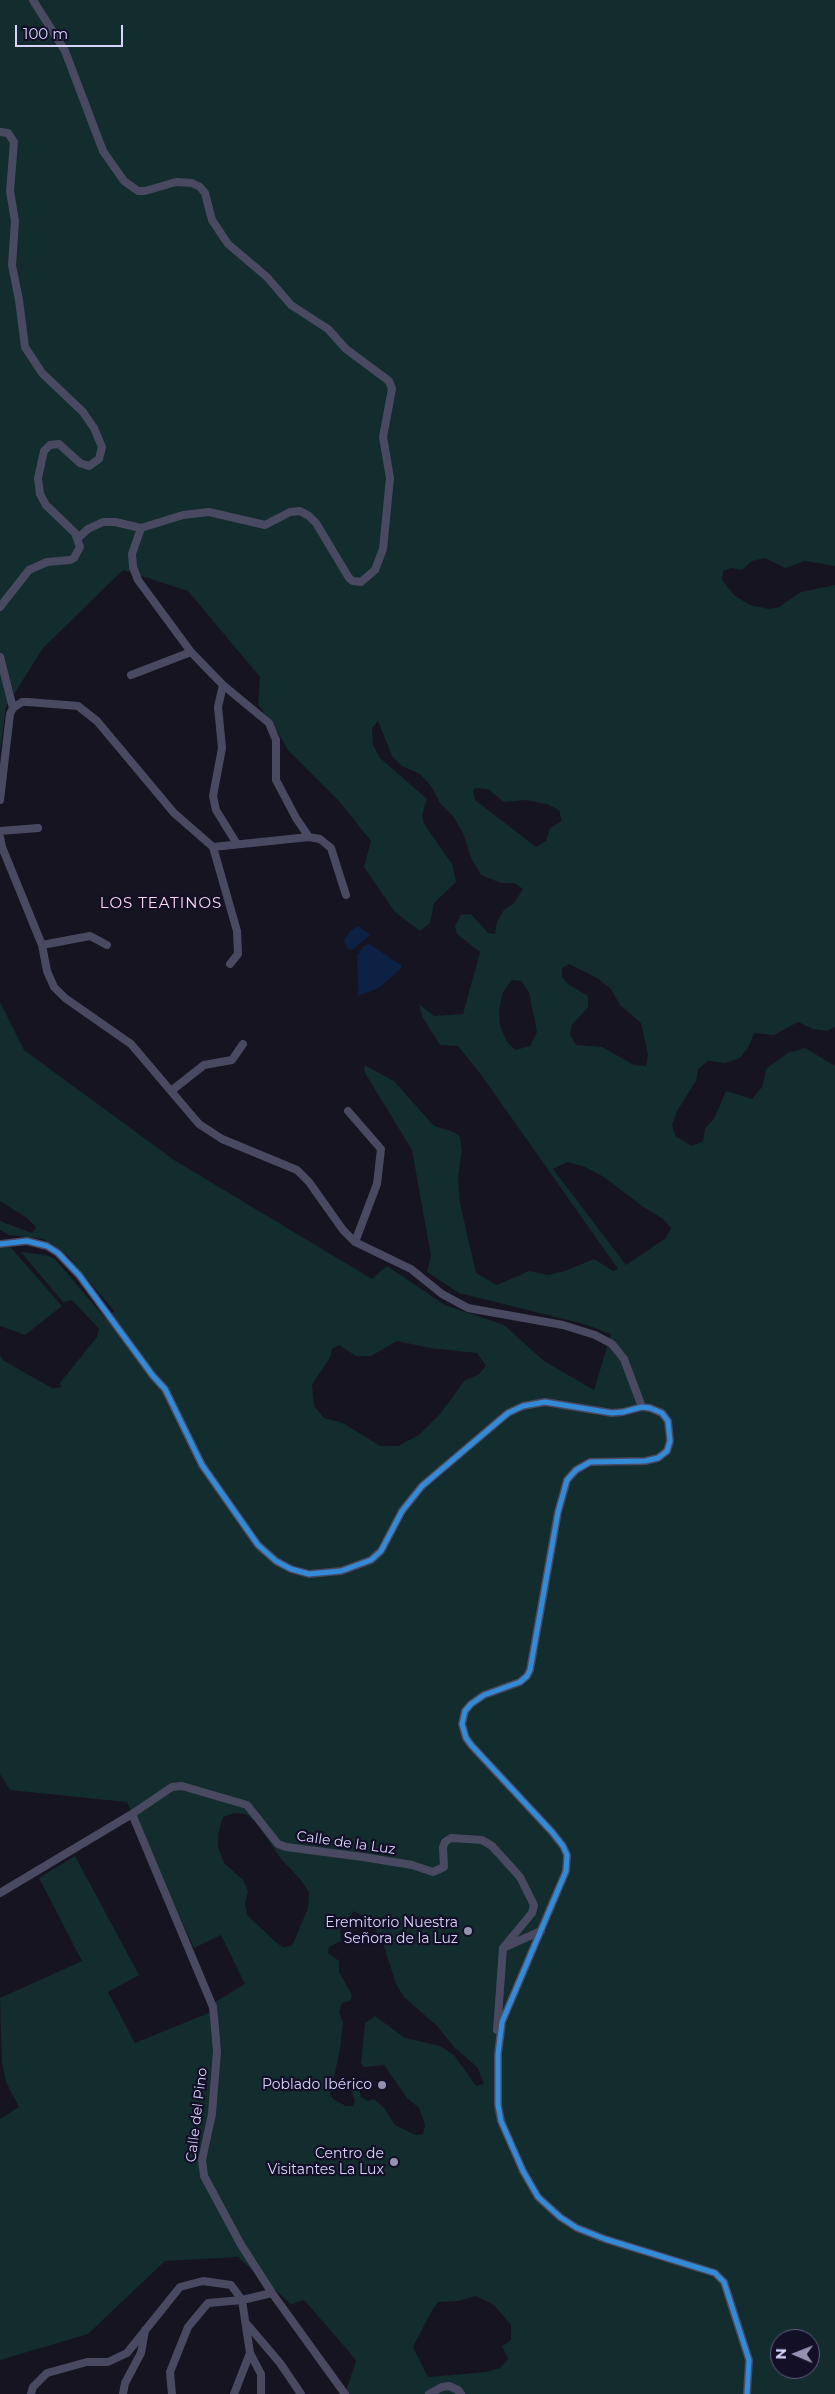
<!DOCTYPE html>
<meta charset="utf-8">
<style>
body{margin:0}
#map{position:relative;width:835px;height:2394px;overflow:hidden;background:#161421;font-family:Montserrat,sans-serif}
canvas{display:block}
.north{position:absolute;left:770px;top:2329px;width:50px;height:50px;box-sizing:border-box;background:#130f26;border:1px solid #625e7d;border-radius:50%;rotate:271deg;font-size:14px;font-weight:700;line-height:20px;text-align:center;color:#d9d4ff}
.north::after{content:'';display:block;margin:auto;width:18px;height:22px;background:#9591b1;clip-path:polygon(50% 0,100% 100%,50% 72%,0 100%)}
.scale{position:absolute;left:15px;top:25px;width:108px;height:22px;box-sizing:border-box;border:2px solid #d9d4ff;border-top:0;padding-left:6px;font-size:15px;line-height:18px;white-space:nowrap;color:#d9d4ff;-webkit-text-stroke:4px #130f26;paint-order:stroke}
</style>
<div id="map">
<canvas width="835" height="2394"></canvas>
<div class="north">N</div>
<div class="scale">100 m</div>
</div>
<script>
const ctx = document.querySelector('canvas').getContext('2d');
ctx.lineJoin = 'round';
function fillPath(path, color) {
  ctx.fillStyle = color;
  ctx.fill(path, 'evenodd');
}
function poly(rows) {
  const path = new Path2D();
  for (const r of rows) {
    path.moveTo(r[0], r[1]);
    for (let i = 2; i < r.length; i += 2) path.lineTo(r[i], r[i + 1]);
  }
  return path;
}
function trace(path, color, width, dash) {
  ctx.strokeStyle = color;
  ctx.lineWidth = width;
  ctx.lineCap = dash ? 'butt' : 'round';
  ctx.setLineDash(dash || []);
  ctx.stroke(path);
}
function label(font, color, halo, rows, align = 'center') {
  ctx.font = font + ' Montserrat,sans-serif';
  ctx.lineWidth = 4.5;
  ctx.setLineDash([]);
  ctx.textBaseline = 'middle';
  ctx.strokeStyle = halo;
  ctx.fillStyle = color;
  for (const [text, x, y, turn = 0] of rows) {
    ctx.save();
    ctx.translate(x, y);
    ctx.rotate((+turn || 0) * Math.PI / 180);
    ctx.textAlign = isNaN(turn) ? turn : align;
    if (halo) ctx.strokeText(text, 0, 0);
    ctx.fillText(text, 0, 0);
    ctx.restore();
  }
}
fillPath(poly([
 [0,0,835,0,835,566,805,561,785,568,765,558,752,561,742,570,731,568,723,571,722,580,734,595,750,605,769,609,779,607,801,592,835,585,835,1027,827,1031,813,1029,798,1022,774,1035,754,1033,749,1046,740,1058,725,1063,708,1061,698,1069,696,1081,677,1111,672,1125,676,1137,692,1146,703,1141,705,1128,714,1119,726,1091,752,1099,762,1087,766,1069,788,1053,805,1048,835,1066,835,2394,345,2394,356,2361,351,2354,304,2300,291,2304,238,2257,165,2261,88,2334,0,2360,0,2119,19,2107,6,2082,2,2062,0,1998,82,1961,39,1878,75,1856,139,1975,108,1992,135,2043,211,2012,215,2002,245,1984,221,1935,194,1948,127,1802,10,1790,0,1774,0,1355,4,1361,52,1388,58,1388,62,1386,59,1384,97,1337,99,1329,72,1300,63,1302,21,1252,46,1255,55,1259,106,1319,114,1311,68,1256,43,1239,9,1235,0,1230,0,1221,32,1233,36,1227,27,1218,0,1201,0,1002,24,1050,174,1160,372,1279,387,1266,445,1305,504,1325,544,1361,594,1390,611,1334,584,1324,459,1293,427,1272,431,1256,412,1150,365,1073,364,1065,394,1081,434,1126,454,1132,460,1137,462,1150,458,1176,460,1203,476,1273,497,1285,529,1271,548,1275,565,1271,594,1259,613,1271,618,1269,482,1076,458,1046,440,1045,423,1018,419,1004,434,1016,463,1014,480,952,457,934,455,926,461,915,471,914,488,933,495,934,497,922,503,911,514,903,523,889,514,883,501,883,481,875,472,860,463,833,453,816,440,803,431,786,420,774,402,766,392,756,378,721,372,728,373,745,380,758,427,799,422,815,424,824,452,864,456,882,434,903,430,923,420,931,395,912,364,867,371,841,339,801,288,750,273,724,258,705,260,677,188,591,123,570,43,648,6,707,0,751],
 [476,788,488,789,504,802,525,800,547,804,559,810,562,821,550,828,546,841,536,847,475,800,473,790],
 [569,964,597,978,611,989,620,1005,641,1023,648,1055,646,1066,634,1065,602,1047,576,1045,570,1035,572,1025,588,1007,588,996,568,984,562,977,562,968],
 [512,980,521,981,529,992,537,1032,530,1046,515,1050,507,1042,500,1026,499,1010,503,992],
 [567,1162,585,1167,604,1177,642,1206,663,1219,671,1228,666,1238,626,1265,553,1169],
 [397,1341,430,1348,477,1353,486,1366,478,1375,465,1380,440,1414,419,1435,398,1446,380,1446,343,1423,324,1418,314,1406,312,1384,330,1358,332,1349,339,1345,356,1356,371,1356],
 [234,1813,246,1814,256,1822,281,1859,301,1880,309,1893,308,1908,292,1946,283,1947,278,1944,247,1915,245,1904,248,1891,243,1880,224,1863,218,1847,218,1835,223,1817],
 [354,1911,369,1920,382,1940,396,1984,404,1997,437,2026,454,2047,478,2068,484,2084,476,2086,454,2055,440,2046,405,2038,375,2016,365,2023,361,2064,364,2067,384,2065,407,2098,419,2108,425,2125,423,2134,415,2135,395,2125,384,2108,374,2099,368,2101,361,2097,357,2081,351,2078,350,2087,355,2101,353,2106,346,2106,333,2099,330,2095,340,2050,343,2022,339,2012,342,2003,350,2001,352,1995,339,1972,339,1961,328,1953,329,1947,341,1941,340,1928],
 [476,2296,494,2305,511,2325,511,2340,502,2346,508,2359,500,2368,486,2372,428,2377,413,2347,431,2312,438,2302,459,2301],
 [780,2339,810,2339,810,2369,780,2369],
 [6,1242,62,1306,25,1335,0,1326,0,1244]
]), '#132c2d');
fillPath(poly([
 [358,926,370,935,352,950,348,949,344,941,350,931],
 [369,944,401,965,401,968,379,988,358,996,357,956,364,946]
]), '#0d2144');
trace(poly([
 [33,0,65,51,103,151,124,181,138,191,145,191,176,182,192,183,200,187,205,193,212,220,228,244,267,277,291,305,328,329,346,349,389,381,392,389,383,437,390,478,383,549,375,570,361,582,353,581,349,578,316,523,309,516,300,511,290,512,265,525,209,512,183,515,141,528,115,522,103,522,88,529,78,538],
 [0,132,8,133,14,142,10,191,15,221,12,265,19,300,25,347,42,373,83,412,94,428,102,447,99,459,89,466,80,463,59,444,50,445,44,451,38,478,40,494,46,505,75,533,80,547,74,558,70,560,47,562,29,570,0,607],
 [141,528,132,554,133,567,138,580,191,652,223,685,218,707,222,748,213,796,216,810,237,844],
 [0,657,13,708,10,714,0,800],
 [131,675,191,652],
 [223,685,269,723,276,740,276,780,296,818,309,837],
 [13,708,22,702,28,702,78,706,97,721,174,813,213,847,309,837,320,839,331,848,346,895],
 [0,831,38,828],
 [0,837,2,847,42,945,47,971,54,987,65,998,131,1044,199,1124,222,1139,297,1170,309,1182,343,1230,355,1242,411,1269,442,1294,468,1308,563,1325,595,1335,612,1344,624,1359,642,1407],
 [213,847,237,931,238,954,230,964],
 [42,945,90,936,107,945],
 [171,1091,204,1065,232,1060,243,1044],
 [348,1111,381,1149,377,1184,355,1242],
 [0,1244,27,1241,47,1246,58,1253,79,1275,153,1376,165,1389,202,1465,258,1545,276,1561,291,1569,309,1574,341,1571,371,1560,381,1551,402,1511,422,1486,508,1413,523,1406,545,1402,612,1413,623,1412,642,1407,650,1408,662,1413,668,1421,670,1441,667,1451,658,1458,645,1461,590,1462,576,1470,567,1480,558,1512,530,1670,527,1676,520,1682,484,1695,471,1704,465,1711,462,1724,466,1738,472,1746,552,1832,563,1846,567,1855,566,1871,502,2022,498,2054,498,2105,501,2121,523,2171,538,2197,560,2217,577,2228,605,2239,715,2273,724,2282,749,2360,747,2394],
 [132,1814,213,2007,217,2051,212,2114,202,2160,204,2176,240,2243,272,2293,345,2394],
 [0,1893,132,1814,172,1787,182,1786,247,1805,278,1844,286,1847,363,1857,412,1865,433,1872,444,1867,443,1847,445,1842,451,1838,482,1840,492,1846,520,1877,534,1905,532,1913,503,1948,497,2030],
 [505,1947,541,1931],
 [246,2323,280,2363,301,2394],
 [31,2394,33,2387,47,2373,87,2362,108,2362,127,2353,180,2287,203,2281,231,2285,242,2300,250,2353,261,2374,261,2394],
 [123,2394,125,2383,141,2353,145,2330],
 [172,2394,170,2372,188,2327,208,2303,242,2300,272,2293],
 [234,2394,250,2353],
 [429,2394,442,2387,449,2386,458,2390,461,2394]
]), '#4a4962', 8);
trace(poly([
 [0,1244,27,1241,47,1246,58,1253,79,1275,153,1376,165,1389,202,1465,258,1545,276,1561,291,1569,309,1574,341,1571,371,1560,381,1551,402,1511,422,1486,508,1413,523,1406,545,1402,612,1413,623,1412,642,1407,650,1408,662,1413,668,1421,670,1441,667,1451,658,1458,645,1461,590,1462,576,1470,567,1480,558,1512,530,1670,527,1676,520,1682,484,1695,471,1704,465,1711,462,1724,466,1738,472,1746,552,1832,563,1846,567,1855,566,1871,502,2022,498,2054,498,2105,501,2121,523,2171,538,2197,560,2217,577,2228,605,2239,715,2273,724,2282,749,2360,747,2394]
]), '#338bd7', 5);
for (const [x, y, r, color] of [
 [468,1931,5,"#9591b1"],
 [382,2085,5,"#9591b1"],
 [394,2162,5,"#9591b1"]
]) {
  const dot = new Path2D();
  dot.arc(x, y, r, 0, 2 * Math.PI);
  ctx.fillStyle = color;
  ctx.fill(dot);
  trace(dot, '#130f26', 2);
}
label('14px', '#d9d4ff', '#130f26', [
 ["Calle de la Luz",346,1843,8],
 ["Calle del Pino",197,2115,-83]
]);
label('14px', '#d9d4ff', '#130f26', [
 ["Eremitorio Nuestra",458,1923],
 ["Señora de la Luz",458,1939],
 ["Poblado Ibérico",372,2085],
 ["Centro de",384,2154],
 ["Visitantes La Lux",384,2170]
], 'right');
ctx.letterSpacing = '1px';
label('15px', '#ffd6f0', '#130f26', [
 ["LOS TEATINOS",161,904]
]);
ctx.letterSpacing = '0px';
</script>
